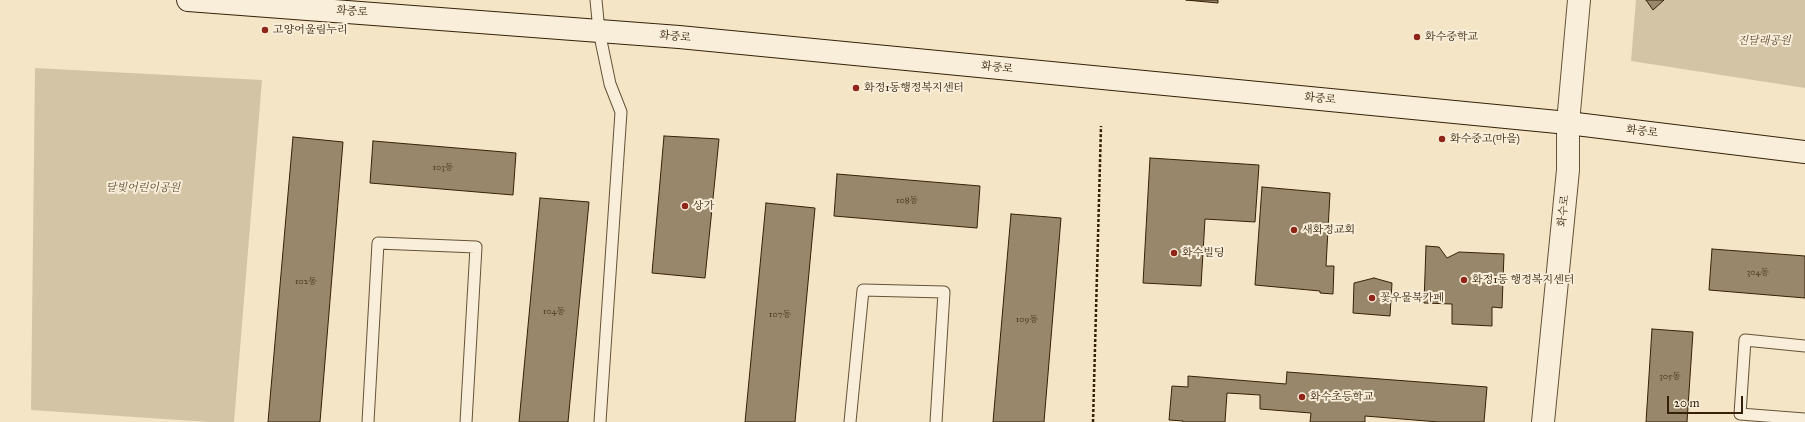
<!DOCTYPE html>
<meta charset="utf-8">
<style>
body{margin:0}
#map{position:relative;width:1805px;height:422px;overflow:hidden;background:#f4e5c6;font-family:"IM FELL Great Primer",serif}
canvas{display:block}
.scale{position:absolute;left:1667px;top:396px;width:76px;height:18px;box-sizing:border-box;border:2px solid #362108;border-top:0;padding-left:5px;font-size:12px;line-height:14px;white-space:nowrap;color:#362108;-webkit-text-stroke:3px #f8eeda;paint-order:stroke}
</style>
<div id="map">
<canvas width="1805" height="422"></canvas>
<div class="scale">20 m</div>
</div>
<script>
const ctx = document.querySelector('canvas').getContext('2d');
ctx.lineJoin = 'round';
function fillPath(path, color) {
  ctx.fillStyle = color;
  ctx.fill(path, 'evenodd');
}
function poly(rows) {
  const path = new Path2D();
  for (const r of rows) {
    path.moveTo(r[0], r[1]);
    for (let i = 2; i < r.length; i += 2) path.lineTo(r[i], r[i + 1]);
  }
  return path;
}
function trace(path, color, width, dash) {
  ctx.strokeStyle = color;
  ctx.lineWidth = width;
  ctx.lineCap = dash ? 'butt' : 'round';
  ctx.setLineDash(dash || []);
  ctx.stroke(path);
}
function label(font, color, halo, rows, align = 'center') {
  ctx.font = font + ' "IM FELL Great Primer","Noto Serif KR",serif';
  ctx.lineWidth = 4;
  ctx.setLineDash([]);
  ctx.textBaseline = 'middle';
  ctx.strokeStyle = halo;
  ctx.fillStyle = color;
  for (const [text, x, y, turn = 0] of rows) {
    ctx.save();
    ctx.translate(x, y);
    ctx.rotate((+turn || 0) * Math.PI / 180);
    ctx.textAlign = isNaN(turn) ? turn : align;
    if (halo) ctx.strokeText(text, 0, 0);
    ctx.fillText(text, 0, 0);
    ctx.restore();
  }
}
fillPath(poly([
 [1636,0,1805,0,1805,88,1631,61],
 [35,68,262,80,234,422,209,422,31,410]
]), '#d4c4a6');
const building = poly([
 [1186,0,1218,0,1218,3,1186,0],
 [1646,0,1664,0,1653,10,1646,0],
 [664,136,719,139,705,278,652,273,664,136],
 [293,137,343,142,320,422,268,422,293,137],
 [373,141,516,153,513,195,370,183,373,141],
 [1150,158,1259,165,1255,222,1205,219,1201,286,1143,283,1150,158],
 [837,174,980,186,977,228,834,216,837,174],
 [1262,187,1330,193,1326,266,1334,266,1333,294,1320,293,1320,291,1255,285,1262,187],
 [540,198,589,202,568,422,519,422,540,198],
 [766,203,815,208,795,422,745,422,766,203],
 [1011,214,1061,218,1044,422,993,422,1011,214],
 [1426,246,1439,247,1447,258,1459,252,1504,254,1502,308,1492,307,1492,326,1452,324,1452,304,1424,303,1426,246],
 [1712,249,1805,256,1805,298,1709,290,1712,249],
 [1374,278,1392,283,1390,316,1353,313,1354,283,1374,278],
 [1652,329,1693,332,1687,422,1646,422,1652,329],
 [1287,372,1487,387,1484,422,1439,422,1365,416,1365,422,1310,422,1311,413,1260,409,1260,395,1227,393,1225,422,1183,422,1183,421,1169,420,1172,386,1188,387,1188,376,1286,384,1287,372]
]);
fillPath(building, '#99876b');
trace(building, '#362108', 1);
const service = poly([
 [596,0,599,31,610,84,621,112,600,422],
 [1805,346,1745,340,1740,414,1805,419],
 [368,422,378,243,476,247,466,422],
 [850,422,863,290,944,292,936,422]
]);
const tertiary = poly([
 [1543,422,1568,170,1568,123,1579,0]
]);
const secondary = poly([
 [188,0,679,37,1568,123,1805,152]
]);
trace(service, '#665238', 13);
trace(tertiary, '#665238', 24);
trace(secondary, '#362108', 24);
trace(poly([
 [1093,422,1101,126]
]), '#362108', 2.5, [3, 2]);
trace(service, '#f8eeda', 11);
trace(tertiary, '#f8eeda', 22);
trace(secondary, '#f8eeda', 22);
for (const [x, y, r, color] of [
 [265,30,4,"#8f2418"],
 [1417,37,4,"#8f2418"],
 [856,88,4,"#8f2418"],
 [1442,139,4,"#8f2418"],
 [685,206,4,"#8f2418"],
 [1294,230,4,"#8f2418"],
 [1174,253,4,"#8f2418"],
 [1464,280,4,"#8f2418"],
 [1372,298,4,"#8f2418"],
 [1302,397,4,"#8f2418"]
]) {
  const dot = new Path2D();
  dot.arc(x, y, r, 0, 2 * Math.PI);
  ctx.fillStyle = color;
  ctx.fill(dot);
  trace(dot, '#f8eeda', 1.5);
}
label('9px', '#4f3a21', null, [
 ["103동",443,168],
 ["108동",907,201],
 ["304동",1758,273],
 ["102동",306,282],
 ["104동",554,312],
 ["107동",780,315],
 ["109동",1027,320],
 ["305동",1670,377]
]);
label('11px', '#362108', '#f8eeda', [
 ["화중로",352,12,4],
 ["화중로",675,37,5],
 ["화중로",997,68,6],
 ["화중로",1320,99,5],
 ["화중로",1642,132,7],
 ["화수로",1564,211,-84]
]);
label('11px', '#362108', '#f8eeda', [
 ["고양어울림누리",273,30],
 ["화수중학교",1425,37],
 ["화정1동행정복지센터",864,88],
 ["화수중고(마을)",1450,139],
 ["상가",693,206],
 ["새화정교회",1302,230],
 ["화수빌딩",1182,253],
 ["화정1동 행정복지센터",1472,280],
 ["꽃우물북카페",1380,298],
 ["화수초등학교",1310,397]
], 'left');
label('italic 11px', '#5e4a30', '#f8eeda', [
 ["진달래공원",1764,41],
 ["달빛어린이공원",143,188]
]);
</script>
